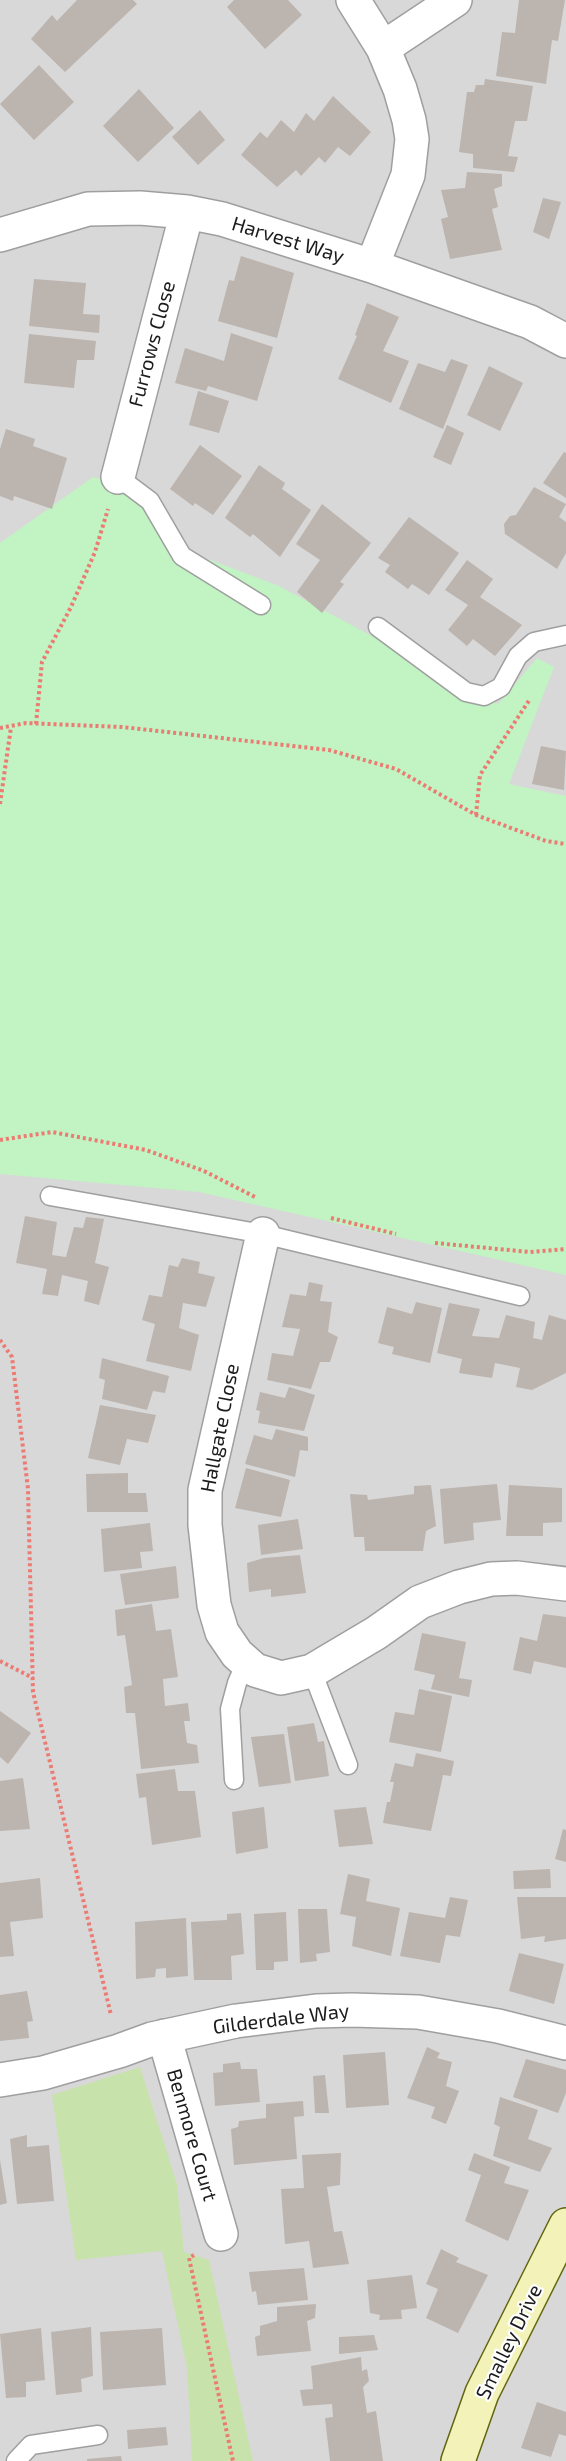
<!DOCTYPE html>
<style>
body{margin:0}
canvas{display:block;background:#ece8e2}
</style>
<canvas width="566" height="2461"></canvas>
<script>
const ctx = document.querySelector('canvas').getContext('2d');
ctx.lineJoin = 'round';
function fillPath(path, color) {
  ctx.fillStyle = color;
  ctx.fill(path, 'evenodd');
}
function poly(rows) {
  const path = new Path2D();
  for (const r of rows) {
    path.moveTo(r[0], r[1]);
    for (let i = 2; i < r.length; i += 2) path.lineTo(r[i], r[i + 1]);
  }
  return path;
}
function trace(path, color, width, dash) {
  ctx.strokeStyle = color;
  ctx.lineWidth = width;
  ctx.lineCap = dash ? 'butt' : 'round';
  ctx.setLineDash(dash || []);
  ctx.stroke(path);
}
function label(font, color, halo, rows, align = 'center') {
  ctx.font = font + ' "Exo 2",sans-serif';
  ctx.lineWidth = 4.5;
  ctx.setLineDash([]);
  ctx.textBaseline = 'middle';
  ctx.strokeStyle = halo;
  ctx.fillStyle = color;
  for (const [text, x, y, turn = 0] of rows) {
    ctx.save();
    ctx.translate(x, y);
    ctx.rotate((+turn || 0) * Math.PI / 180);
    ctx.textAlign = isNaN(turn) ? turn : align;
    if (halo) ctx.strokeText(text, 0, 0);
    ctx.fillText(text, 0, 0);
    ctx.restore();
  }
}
fillPath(poly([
 [0,0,566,0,566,2461,0,2461]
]), '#d9d8d8');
fillPath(poly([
 [140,2067,177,2184,184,2252,209,2260,253,2461,192,2461,187,2368,162,2251,76,2260,52,2095]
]), '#c8e2ac');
fillPath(poly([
 [93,477,156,492,192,553,279,586,498,704,537,658,554,667,509,784,566,796,566,1275,199,1192,0,1174,0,543]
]), '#c1f3c3');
fillPath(poly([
 [77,0,133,0,137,4,65,72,31,39,52,15,57,21],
 [234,0,288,0,302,15,265,49,227,7],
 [519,0,565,0,558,41,552,40,546,84,496,76,502,32,515,33],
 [39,65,74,102,34,140,0,104],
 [485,79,533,86,527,121,515,121,508,156,518,157,514,172,473,168,473,154,459,152,467,92,474,92,476,85,484,85],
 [139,89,174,128,138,162,103,126],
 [333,96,371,132,350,156,338,147,325,163,319,157,301,176,296,170,277,187,241,155,260,132,267,138,281,120,294,132,306,113,314,121],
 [200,110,225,140,198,165,172,137],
 [467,172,502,174,502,186,494,189,498,207,492,209,502,250,450,259,441,219,448,217,441,190,465,188],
 [543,198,561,202,549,239,533,232],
 [241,256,294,273,277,338,218,321,229,280,234,281],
 [34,279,86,283,83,314,100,315,99,333,29,326],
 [367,303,399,317,383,351,409,361,391,403,338,379,357,336,355,335],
 [231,333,273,347,257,401,208,386,206,391,175,383,185,348,224,361],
 [29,334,96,341,94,360,77,360,74,388,24,383],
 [451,359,468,365,443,429,399,409,418,363,445,372],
 [489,366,523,383,500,431,467,415],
 [198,391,229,401,219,433,189,425],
 [447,425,464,433,451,465,433,457],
 [6,429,35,439,33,446,67,458,52,509,14,496,13,501,0,496,0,449],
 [200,445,242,476,213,515,195,503,193,506,170,489],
 [564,452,566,453,566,498,543,483],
 [259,465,285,483,282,489,311,510,280,557,253,534,250,537,225,518],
 [534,487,566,504,559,517,566,522,566,553,557,569,505,534,504,524,510,516,516,515],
 [322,504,371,543,340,582,344,584,322,613,297,592,320,560,296,544],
 [409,517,459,553,429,595,412,584,408,589,385,572,390,565,378,558],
 [467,560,493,579,480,597,522,625,495,656,473,639,467,646,448,630,468,605,445,590],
 [541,746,566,751,564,790,532,784],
 [25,1216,57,1222,52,1255,66,1257,74,1227,83,1228,86,1217,104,1219,95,1263,109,1267,99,1305,84,1301,88,1281,62,1275,58,1296,42,1294,47,1269,16,1263],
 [182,1258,200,1262,198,1273,215,1277,206,1307,183,1303,179,1328,199,1335,191,1371,146,1361,155,1324,142,1320,149,1295,162,1297,169,1265,178,1267],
 [309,1282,323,1285,320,1301,332,1302,328,1332,338,1337,330,1362,320,1362,311,1389,267,1380,272,1353,293,1356,300,1329,282,1327,290,1294,306,1296],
 [416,1302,442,1308,430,1363,392,1354,394,1347,378,1343,387,1307,412,1314],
 [449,1303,480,1309,472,1336,499,1338,506,1315,535,1322,533,1338,542,1340,549,1315,566,1320,566,1373,532,1390,516,1387,520,1368,495,1363,492,1378,459,1373,462,1359,437,1353],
 [102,1358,169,1376,165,1393,153,1391,147,1410,102,1399,105,1380,99,1378],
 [289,1387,315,1395,304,1431,258,1423,260,1411,256,1410,260,1392,285,1398],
 [100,1405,156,1415,148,1443,127,1439,120,1465,88,1458],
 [276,1429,308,1437,308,1451,300,1450,295,1477,245,1464,254,1435,272,1440],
 [246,1468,290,1480,281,1517,235,1508],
 [128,1473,128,1493,146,1493,148,1512,87,1512,86,1474],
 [497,1484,501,1520,473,1523,474,1540,444,1544,440,1489],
 [431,1485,436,1526,426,1531,423,1551,365,1551,364,1537,354,1537,350,1494,367,1495,368,1500,414,1494,414,1486],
 [509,1485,562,1488,562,1522,543,1523,543,1536,506,1536],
 [298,1519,303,1549,261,1555,258,1525],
 [150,1523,153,1551,140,1552,142,1568,104,1572,101,1529],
 [300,1555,306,1593,271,1597,271,1589,249,1592,247,1563,264,1558],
 [176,1566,179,1598,125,1605,120,1574],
 [152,1604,156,1631,171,1629,178,1677,163,1679,165,1706,188,1703,190,1721,184,1721,187,1743,197,1745,199,1763,141,1769,135,1713,126,1713,124,1687,132,1685,125,1635,117,1636,115,1610],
 [543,1614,566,1617,566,1668,534,1661,531,1674,513,1670,520,1637,537,1641],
 [422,1633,466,1642,459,1678,472,1680,469,1697,431,1689,435,1675,414,1670],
 [419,1689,452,1696,441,1752,389,1742,395,1712,414,1715],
 [0,1711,31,1733,8,1764,0,1757],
 [314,1723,318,1742,324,1741,329,1776,295,1781,287,1727],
 [284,1734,291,1783,259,1787,251,1737],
 [416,1753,454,1761,451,1776,443,1775,431,1831,383,1823,387,1802,390,1802,394,1782,390,1782,395,1763,413,1767],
 [175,1769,178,1791,195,1791,201,1837,152,1845,146,1797,139,1798,136,1774],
 [23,1778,30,1829,0,1831,0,1781],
 [264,1807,268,1848,236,1854,232,1812],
 [366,1807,373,1844,339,1847,334,1810],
 [563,1829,566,1830,566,1862,555,1859],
 [550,1869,551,1888,514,1889,513,1871],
 [348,1874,370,1879,366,1901,400,1908,391,1956,352,1946,356,1917,340,1914],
 [40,1878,43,1918,10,1922,14,1956,0,1957,0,1883],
 [450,1897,468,1900,460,1937,446,1935,440,1963,400,1956,409,1912,445,1918],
 [517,1897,566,1897,566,1939,544,1942,545,1936,521,1939],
 [298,1909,327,1909,330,1952,316,1954,317,1961,300,1963],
 [286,1912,288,1961,274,1962,274,1970,256,1970,254,1914],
 [241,1913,244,1954,231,1956,232,1980,194,1980,191,1922,227,1920,227,1914],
 [186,1918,188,1976,166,1978,166,1968,156,1969,155,1977,136,1979,135,1922],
 [519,1953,564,1964,554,2004,509,1991],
 [27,1991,33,2021,27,2022,29,2038,0,2041,0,1995],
 [427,2047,440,2053,437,2058,452,2062,446,2086,459,2091,446,2124,431,2118,435,2107,407,2098],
 [385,2052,389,2105,346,2108,343,2055],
 [526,2059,566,2070,566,2093,558,2113,513,2097],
 [240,2062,241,2069,257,2069,260,2102,215,2106,213,2073,223,2072,223,2064],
 [325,2075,329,2113,315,2113,313,2076],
 [500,2097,538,2110,528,2139,552,2148,540,2172,493,2156,500,2127,494,2124],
 [303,2101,304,2116,294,2117,297,2159,234,2165,231,2129,238,2127,239,2121,266,2118,266,2104],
 [27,2135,27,2147,49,2145,54,2201,17,2204,10,2139],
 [341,2153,340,2185,327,2187,334,2232,342,2231,349,2264,313,2268,309,2241,285,2244,281,2189,304,2188,302,2155],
 [474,2153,510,2167,504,2183,529,2190,508,2241,465,2221,481,2175,468,2170],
 [0,2160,7,2203,0,2205],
 [441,2249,459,2258,456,2262,488,2275,458,2333,426,2318,438,2289,426,2284],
 [304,2268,308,2300,258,2305,256,2291,252,2292,249,2272],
 [412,2275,417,2308,401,2310,402,2319,379,2320,380,2315,370,2313,367,2280],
 [316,2304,315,2318,307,2321,311,2351,257,2356,255,2337,260,2335,260,2326,277,2321,277,2307],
 [91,2327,93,2376,81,2379,82,2392,56,2395,51,2332],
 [41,2328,45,2380,26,2382,26,2397,6,2398,0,2334],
 [162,2328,166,2385,103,2390,100,2332],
 [374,2335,378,2350,339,2354,339,2337],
 [361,2357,362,2371,367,2369,369,2381,363,2387,367,2413,376,2411,383,2461,330,2461,325,2418,333,2417,332,2404,303,2406,300,2390,313,2389,311,2366],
 [537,2402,566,2412,566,2436,559,2434,551,2457,521,2448],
 [166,2427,168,2445,128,2449,127,2430],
 [121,2456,122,2461,87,2461,87,2459]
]), '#bcb4af');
const lane = poly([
 [118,477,150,501,182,556,261,605],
 [378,627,466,692,484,696,501,687,518,656,534,642,566,635],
 [50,1196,263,1234,520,1296],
 [312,1671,348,1765],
 [234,1780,230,1709,237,1683,246,1662],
 [16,2461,31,2445,98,2435]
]);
const street = poly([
 [353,0,383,48,400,89,409,120,412,139,408,175,372,266],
 [383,48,455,0],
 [0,235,88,209,140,208,187,212,222,219,372,266,530,322,566,341],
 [118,477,187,212],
 [263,1234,205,1490,205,1525,214,1605,222,1632,237,1654,255,1670,281,1678,312,1671,376,1633,420,1602,459,1587,491,1579,517,1578,566,1584],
 [164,2036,221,2234],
 [0,2080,43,2073,119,2051,152,2039,236,2021,316,2011,352,2010,418,2012,498,2026,566,2043]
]);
const secondary = poly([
 [458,2461,482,2393,566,2225]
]);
trace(lane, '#9f9f9f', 21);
trace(street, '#9f9f9f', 36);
trace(secondary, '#60650f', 36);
trace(poly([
 [36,724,42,662,71,607,95,552,108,509],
 [0,728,26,723,122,727,329,750,396,769,476,815,546,841,566,844],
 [0,804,11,727],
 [476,815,480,775,530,699],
 [0,1140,52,1132,146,1150,204,1171,257,1198],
 [331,1218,396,1234],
 [435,1243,530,1252,566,1249],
 [0,1340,12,1357,28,1489,33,1692,111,2015],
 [0,1661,33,1678],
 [194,2255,189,2258,233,2461]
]), '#eb7b73', 4, [3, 3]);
trace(lane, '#fff', 18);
trace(street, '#fff', 33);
trace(secondary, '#f2f2b9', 33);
label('20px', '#1b1b1b', '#fff', [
 ["Harvest Way",288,240,17],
 ["Furrows Close",152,344,-75],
 ["Hallgate Close",220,1428,-79],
 ["Gilderdale Way",281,2019,-7],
 ["Benmore Court",192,2135,74],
 ["Smalley Drive",509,2342,-64]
]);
</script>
